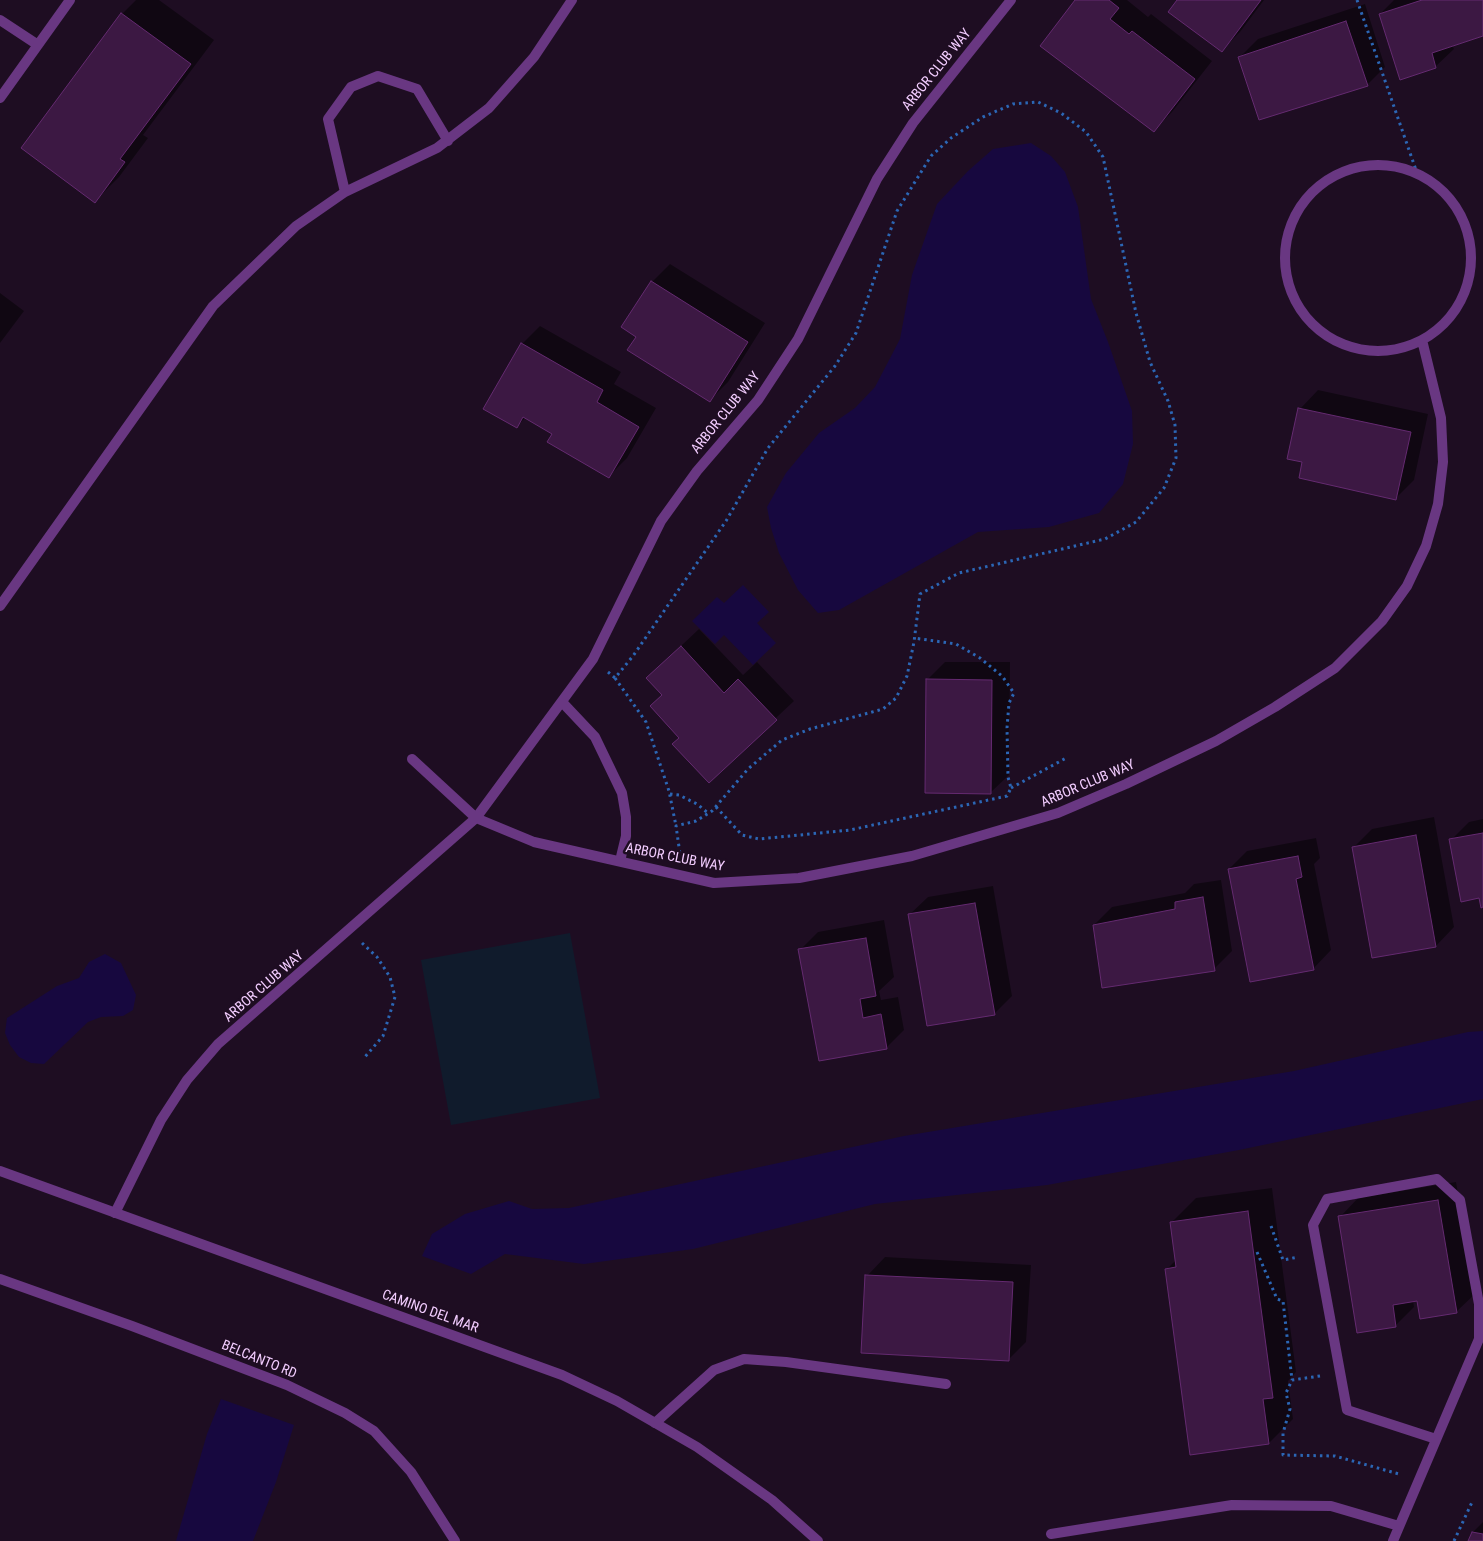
<!DOCTYPE html>
<style>
body{margin:0}
canvas{display:block;background:#1e0d22}
</style>
<canvas width="1483" height="1541"></canvas>
<script>
const ctx = document.querySelector('canvas').getContext('2d');
ctx.lineJoin = 'round';
function fillPath(path, color) {
  ctx.fillStyle = color;
  ctx.fill(path, 'evenodd');
}
function poly(rows) {
  const path = new Path2D();
  for (const r of rows) {
    if (r.length === 3) {
      path.moveTo(r[0] + r[2], r[1]);
      path.arc(r[0], r[1], r[2], 0, 2 * Math.PI);
      continue;
    }
    path.moveTo(r[0], r[1]);
    for (let i = 2; i < r.length; i += 2) path.lineTo(r[i], r[i + 1]);
  }
  return path;
}
function trace(path, color, width, dash) {
  ctx.strokeStyle = color;
  ctx.lineWidth = width;
  ctx.lineCap = dash ? 'butt' : 'round';
  ctx.setLineDash(dash || []);
  ctx.stroke(path);
}
function label(font, color, halo, rows, align = 'center') {
  ctx.font = font + ' "Roboto Condensed",sans-serif';
  ctx.lineWidth = 5;
  ctx.setLineDash([]);
  ctx.textBaseline = 'middle';
  ctx.strokeStyle = halo;
  ctx.fillStyle = color;
  for (const [text, x, y, turn = 0] of rows) {
    ctx.save();
    ctx.translate(x, y);
    ctx.rotate((+turn || 0) * Math.PI / 180);
    ctx.textAlign = isNaN(turn) ? turn : align;
    if (halo) ctx.strokeText(text, 0, 0);
    ctx.fillText(text, 0, 0);
    ctx.restore();
  }
}
fillPath(poly([
 [570,933,600,1098,451,1125,421,960]
]), '#101b2c');
fillPath(poly([
 [1031,143,1051,156,1065,172,1078,207,1091,299,1108,342,1132,411,1133,444,1123,484,1099,513,1049,527,978,532,839,610,818,613,798,590,779,553,771,528,767,507,786,473,819,433,855,408,875,387,900,339,912,275,937,204,968,171,993,149],
 [743,585,769,612,757,623,776,643,753,665,724,635,715,644,692,621,717,597,724,603],
 [105,954,121,963,136,995,133,1010,123,1016,101,1017,88,1022,44,1064,31,1063,19,1057,10,1045,5,1033,7,1018,57,986,79,978,89,962],
 [1483,1031,1483,1099,1239,1150,1047,1185,875,1204,693,1249,584,1264,505,1254,471,1274,422,1256,432,1234,465,1214,509,1201,532,1209,569,1208,904,1136,1294,1071,1468,1032],
 [221,1399,294,1425,276,1482,253,1541,176,1541,207,1434]
]), '#17083f');
fillPath(poly([
 [136,0,159,0,214,40,143,135,148,138,119,177,95,201,122,14],
 [1077,0,1127,0,1148,17,1151,14,1212,61,1172,112,1154,130],
 [1178,0,1264,0,1240,32,1221,51],
 [1394,0,1483,0,1483,35,1452,45,1454,49,1435,67,1380,14],
 [1365,4,1385,67,1367,85,1240,57,1258,39],
 [670,264,765,323,728,382,710,400,638,336,652,282],
 [0,293,24,311,0,343],
 [540,326,621,372,614,384,656,408,627,458,609,476,553,433,526,417,517,426,522,344],
 [1318,390,1428,414,1414,480,1396,498,1304,461,1300,409],
 [699,629,743,675,757,662,794,701,709,781,681,738,663,694,666,660],
 [945,662,1010,662,1009,775,990,793,927,680],
 [1434,817,1454,927,1436,946,1354,847,1372,829],
 [1483,819,1483,906,1451,840,1469,822],
 [1316,838,1320,858,1314,864,1331,950,1313,969,1229,869,1247,851],
 [1221,880,1232,951,1214,969,1094,925,1112,907,1185,893,1194,884],
 [993,886,1012,996,994,1014,909,915,928,897],
 [884,920,894,977,879,991,881,1000,898,997,904,1030,886,1048,800,950,818,932],
 [1456,1182,1475,1294,1456,1312,1418,1300,1413,1300,1414,1307,1396,1325,1340,1217,1358,1198],
 [1272,1188,1296,1372,1288,1381,1293,1419,1269,1443,1167,1269,1177,1259,1172,1222,1196,1198],
 [885,1257,1031,1265,1026,1342,1008,1360,867,1276],
 [1483,1522,1483,1541,1470,1541,1473,1532]
]), '#0007');
const building = poly([
 [1075,0,1109,0,1119,8,1110,19,1129,34,1132,31,1195,79,1154,132,1040,46,1075,0],
 [1177,0,1261,0,1222,52,1168,12,1177,0],
 [1422,0,1483,0,1483,36,1432,53,1436,68,1400,80,1379,14,1422,0],
 [121,13,191,64,120,159,125,162,95,203,21,148,121,13],
 [1346,21,1368,86,1259,120,1238,57,1346,21],
 [651,281,748,342,710,402,627,350,636,337,621,327,651,281],
 [521,343,603,390,597,402,639,427,609,478,547,442,552,434,523,417,517,428,483,409,521,343],
 [1298,408,1411,432,1396,500,1299,478,1302,462,1287,459,1298,408],
 [681,646,724,693,738,679,777,720,709,783,672,744,679,738,650,706,662,695,646,678,681,646],
 [926,679,992,680,991,794,925,793,926,679],
 [1483,833,1483,907,1481,908,1479,898,1461,902,1449,839,1483,833],
 [1416,835,1436,947,1372,958,1352,847,1416,835],
 [1298,856,1302,877,1296,879,1314,970,1250,982,1228,869,1298,856],
 [1203,897,1215,971,1102,988,1093,925,1175,909,1175,902,1203,897],
 [975,903,995,1015,927,1026,908,914,975,903],
 [866,938,876,996,860,999,863,1018,881,1014,887,1049,819,1061,798,949,866,938],
 [1438,1200,1457,1313,1420,1319,1417,1301,1393,1305,1396,1327,1357,1333,1338,1216,1438,1200],
 [1248,1211,1273,1398,1263,1399,1269,1444,1190,1455,1165,1269,1176,1267,1170,1222,1248,1211],
 [865,1275,1013,1282,1009,1361,861,1353,865,1275],
 [1472,1532,1483,1534,1483,1541,1468,1541,1472,1532]
]);
fillPath(building, '#3c1843');
trace(building, '#642a70', 1);
trace(poly([
 [1357,0,1417,173],
 [608,672,615,678,633,656,726,521,768,448,835,366,856,333,897,211,931,156,951,138,983,117,1013,104,1038,102,1061,113,1086,132,1103,157,1136,313,1150,362,1168,401,1175,425,1176,458,1164,488,1136,522,1105,539,959,573,920,594,914,642,907,676,896,698,883,709,810,729,782,740,748,769,712,811,696,821,676,826,680,854],
 [615,678,646,722,669,791,676,826],
 [1011,788,1068,757],
 [670,794,679,795,697,804,708,813],
 [716,807,742,835,759,839,850,830,1007,796,1011,788,1008,777,1007,728,1009,703,1014,693,1002,676,980,658,956,644,914,638],
 [362,943,377,957,390,977,395,997,383,1036,364,1058],
 [1271,1226,1283,1260,1298,1257],
 [1257,1252,1277,1299,1283,1301,1292,1380],
 [1320,1376,1292,1380,1286,1393,1290,1409,1283,1433,1283,1455,1335,1456,1399,1474],
 [1454,1541,1473,1500]
]), '#2b66b5', 3, [2.5, 4]);
trace(poly([
 [0,20,38,45],
 [0,98,70,0],
 [1378,258,93],
 [562,702,595,737,622,793,626,817,626,836,620,861],
 [412,759,476,818,534,842,714,883,799,878,912,856,1058,813,1126,784,1216,741,1275,707,1335,668,1382,621,1407,586,1426,546,1438,504,1443,462,1441,418,1422,340],
 [115,1213,161,1120,187,1080,218,1044,476,818,593,659,661,521,697,471,758,400,798,339,877,179,913,123,1011,0],
 [655,1423,714,1370,744,1359,786,1362,946,1384]
]), '#693782', 10);
trace(poly([
 [345,192,328,119,351,87,378,76,417,89,448,141],
 [0,606,213,306,296,226,345,192,437,148,489,108,534,57,572,0],
 [0,1279,132,1326,287,1385,345,1413,374,1431,411,1472,455,1541],
 [1051,1534,1232,1505,1331,1506,1399,1526],
 [1393,1541,1479,1339,1479,1304,1460,1200,1437,1179,1327,1199,1313,1225,1347,1410,1436,1439]
]), '#693782', 10);
trace(poly([
 [0,1171,562,1375,617,1401,697,1447,772,1500,818,1541]
]), '#693782', 10);
label('14px', '#f3cdff', '#1e0d22', [
 ["ARBOR CLUB WAY",937,70,-51],
 ["ARBOR CLUB WAY",726,413,-51],
 ["ARBOR CLUB WAY",1088,784,-23],
 ["ARBOR CLUB WAY",675,858,11],
 ["ARBOR CLUB WAY",264,987,-41],
 ["CAMINO DEL MAR",430,1312,20],
 ["BELCANTO RD",259,1360,22]
]);
</script>
